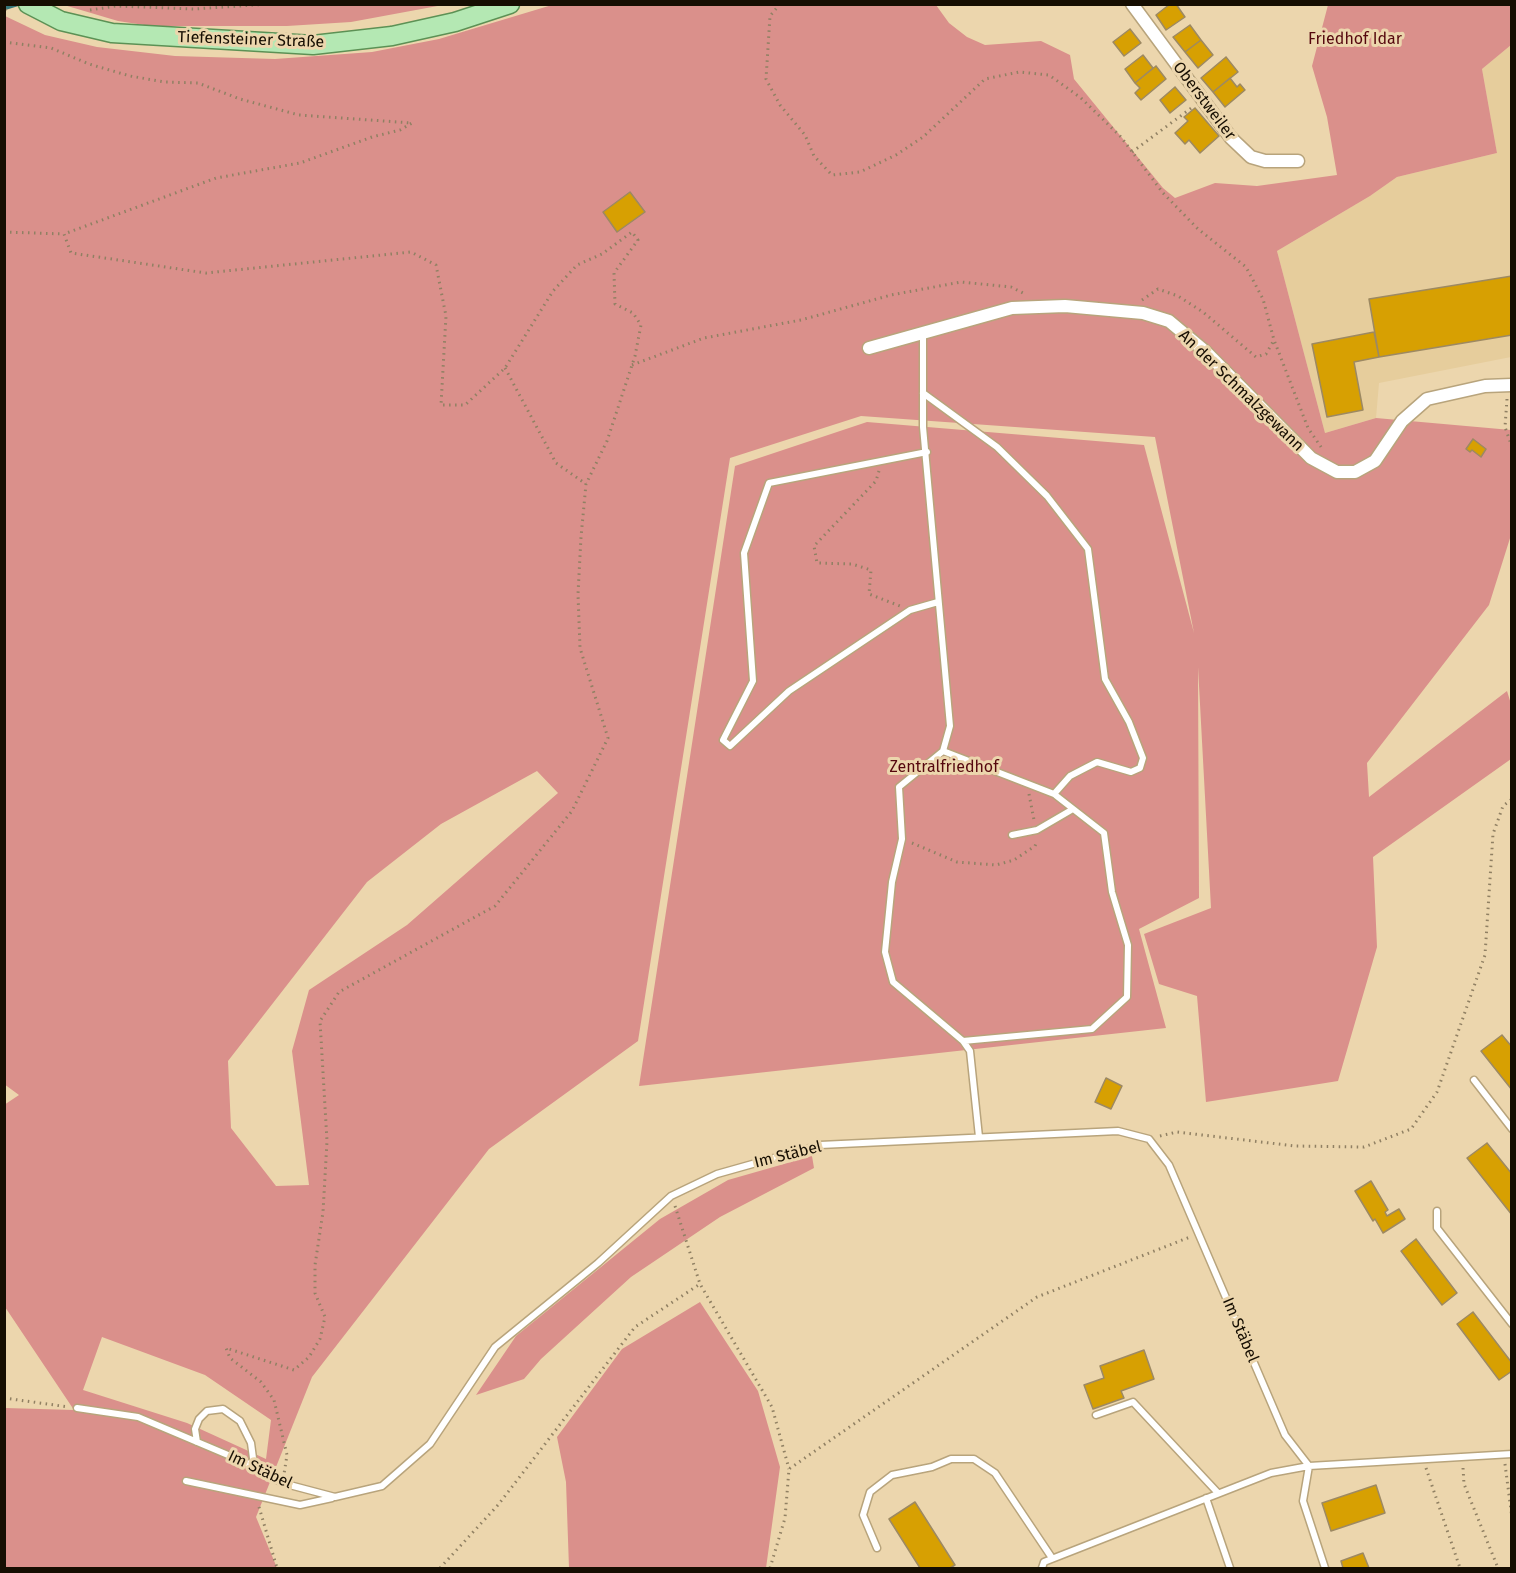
<!DOCTYPE html>
<meta charset="utf-8">
<style>
body{margin:0}
#map{position:relative;width:1516px;height:1573px;overflow:hidden;background:#ecd6ad;font-family:"Fira Sans",sans-serif}
canvas{display:block}
.frame{position:absolute;inset:0;border:6px solid #160e02;pointer-events:none}
</style>
<div id="map">
<canvas width="1516" height="1573"></canvas>
<div class="frame"></div>
</div>
<script>
const ctx = document.querySelector('canvas').getContext('2d');
ctx.lineJoin = 'round';
function fillPath(path, color) {
  ctx.fillStyle = color;
  ctx.fill(path, 'evenodd');
}
function poly(rows) {
  const path = new Path2D();
  for (const r of rows) {
    path.moveTo(r[0], r[1]);
    for (let i = 2; i < r.length; i += 2) path.lineTo(r[i], r[i + 1]);
  }
  return path;
}
function trace(path, color, width, dash) {
  ctx.strokeStyle = color;
  ctx.lineWidth = width;
  ctx.lineCap = dash ? 'butt' : 'round';
  ctx.setLineDash(dash || []);
  ctx.stroke(path);
}
function label(font, color, halo, rows, align = 'center') {
  ctx.font = font + ' "Fira Sans",sans-serif';
  ctx.lineWidth = 6;
  ctx.setLineDash([]);
  ctx.textBaseline = 'middle';
  ctx.strokeStyle = halo;
  ctx.fillStyle = color;
  for (const [text, x, y, turn = 0] of rows) {
    ctx.save();
    ctx.translate(x, y);
    ctx.rotate((+turn || 0) * Math.PI / 180);
    ctx.textAlign = isNaN(turn) ? turn : align;
    if (halo) ctx.strokeText(text, 0, 0);
    ctx.fillText(text, 0, 0);
    ctx.restore();
  }
}
fillPath(poly([
 [1511,45,1511,357,1379,383,1376,418,1325,433,1277,251,1370,196,1397,177,1497,153,1482,69]
]), '#e6cd9c');
fillPath(poly([
 [64,5,443,5,351,22,287,26,151,26,118,21],
 [552,5,936,5,949,23,967,37,985,45,1041,41,1070,55,1074,79,1163,188,1175,198,1215,183,1257,186,1337,175,1327,117,1312,66,1328,5,1511,5,1511,45,1482,69,1497,153,1397,177,1370,196,1277,251,1325,433,1376,418,1511,430,1511,535,1489,605,1367,763,1369,797,1507,691,1511,704,1511,759,1373,857,1377,947,1338,1081,1206,1102,1197,996,1159,984,1144,934,1211,908,1198,667,1199,898,1139,929,1166,1028,639,1086,735,466,867,422,1144,445,1194,633,1155,437,861,416,730,458,638,1041,489,1149,312,1377,256,1517,277,1568,5,1568,5,1408,74,1410,5,1307,4,1105,19,1095,4,1084,5,16,45,35,97,47,175,56,275,59,372,52,439,39],
 [537,771,558,793,407,925,309,990,292,1051,309,1185,276,1186,231,1128,228,1061,367,882,441,824],
 [102,1337,205,1375,271,1420,266,1459,187,1423,83,1390],
 [812,1156,814,1168,720,1217,631,1277,541,1359,524,1379,476,1395,516,1336,660,1219,728,1180],
 [700,1302,758,1391,780,1467,766,1568,569,1568,566,1482,557,1437,622,1349]
]), '#da908b');
trace(poly([
 [4,8,17,4]
]), '#36777a', 4.5);
const building = poly([
 [1170,4,1176,4,1185,17,1166,30,1156,15,1170,4],
 [1190,25,1201,40,1185,52,1173,37,1190,25],
 [1130,29,1141,43,1124,56,1113,42,1130,29],
 [1201,40,1213,55,1198,68,1185,52,1201,40],
 [1143,55,1153,68,1135,83,1125,69,1143,55],
 [1226,57,1238,72,1213,92,1201,78,1226,57],
 [1156,66,1166,79,1141,100,1135,93,1140,88,1135,83,1156,66],
 [1230,78,1237,87,1240,84,1245,90,1225,107,1213,92,1230,78],
 [1175,87,1186,100,1170,113,1160,100,1175,87],
 [1195,108,1219,136,1200,153,1189,140,1185,144,1175,133,1188,121,1184,117,1195,108],
 [630,192,645,212,617,232,603,212,630,192],
 [1512,276,1512,335,1379,357,1369,299,1512,276],
 [1374,332,1379,357,1354,362,1363,410,1327,417,1312,344,1374,332],
 [1473,439,1486,449,1481,457,1472,450,1470,452,1466,449,1473,439],
 [1502,1035,1512,1047,1512,1090,1481,1051,1502,1035],
 [1106,1078,1122,1086,1111,1109,1095,1102,1106,1078],
 [1487,1143,1512,1174,1512,1215,1467,1158,1487,1143],
 [1371,1181,1388,1210,1385,1212,1387,1216,1399,1209,1405,1219,1383,1233,1375,1219,1373,1221,1355,1191,1371,1181],
 [1416,1239,1457,1293,1442,1305,1401,1251,1416,1239],
 [1473,1312,1512,1363,1512,1371,1499,1380,1457,1324,1473,1312],
 [1144,1350,1154,1379,1121,1391,1124,1398,1093,1409,1084,1385,1104,1378,1100,1366,1144,1350],
 [1376,1485,1385,1513,1331,1531,1322,1503,1376,1485],
 [915,1502,955,1565,950,1568,920,1568,889,1519,915,1502],
 [1363,1553,1369,1568,1343,1568,1341,1561,1363,1553]
]);
fillPath(building, '#d7a002');
trace(building, '#9d8962', 1.5);
const lane = poly([
 [923,333,923,427,950,726,943,751,899,787,902,839,892,882,885,952,893,982,963,1041,970,1051,979,1137],
 [923,393,997,447,1047,496,1088,549,1105,679,1129,722,1143,758,1140,768,1131,772,1097,762,1070,776,1054,794],
 [927,452,769,483,744,553,753,681,723,740,730,746,789,691,910,610,938,602],
 [943,751,1054,794,1104,833,1112,892,1128,945,1127,997,1092,1029,963,1041],
 [1012,835,1037,830,1073,809],
 [1474,1080,1512,1129],
 [1437,1211,1437,1228,1512,1324],
 [77,1408,138,1417,254,1466,282,1483,335,1497,382,1486,430,1444,495,1347,598,1263,671,1196,717,1174,820,1145,1118,1131,1149,1139,1169,1165,1285,1435,1309,1466,1512,1454],
 [1096,1415,1133,1402,1218,1493],
 [197,1442,195,1429,199,1419,207,1411,223,1409,240,1421,251,1443,254,1466],
 [186,1481,300,1505,332,1498],
 [1206,1498,1230,1568],
 [877,1548,863,1515,870,1492,892,1475,932,1467,951,1459,974,1459,995,1473,1052,1558],
 [1042,1568,1044,1562,1271,1473,1309,1466,1303,1501,1325,1568]
]);
const street = poly([
 [1132,4,1231,138,1251,157,1265,161,1298,161],
 [869,348,1012,308,1065,306,1143,313,1169,321,1206,352,1311,458,1337,472,1355,472,1375,461,1402,421,1427,399,1485,386,1512,385]
]);
const primary = poly([
 [28,4,61,21,112,33,313,45,392,36,455,22,510,4]
]);
trace(lane, '#b8a47c', 9);
trace(street, '#b8a47c', 15);
trace(primary, '#5c9155', 21);
trace(poly([
 [780,4,770,16,766,79,780,105,805,135,814,156,832,175,860,172,896,155,923,137,985,79,1019,72,1049,75,1081,98,1121,137,1163,193,1198,229,1246,267,1263,299,1274,340,1308,428,1321,447],
 [90,10,116,6,194,9,270,4],
 [4,16,7,4],
 [4,42,51,48,89,64,130,76,165,82,198,83,240,99,299,115,412,123,400,130,372,137,300,163,216,178,64,234,71,253,206,273,411,252,436,265,446,316,441,405,465,405,505,368,553,291,577,265,602,254,632,232,638,240,614,273,615,304,633,313,641,325,635,356,607,441,586,484,581,537,578,594,580,648,608,738,572,811,495,906,339,992,320,1021,327,1141,323,1212,315,1265,315,1293,325,1317,320,1339,309,1357,294,1370,226,1348,230,1358,261,1382,274,1400,287,1455,284,1474],
 [1132,152,1194,106],
 [4,232,64,234],
 [1142,300,1158,289,1178,296,1203,312,1256,357,1266,354,1274,340],
 [632,365,704,338,801,320,891,295,961,282,1011,287,1025,294],
 [505,368,556,463,586,484],
 [1507,399,1505,427,1512,447],
 [879,471,876,481,814,546,817,563,852,564,871,570,869,594,900,606],
 [1029,794,1034,820],
 [912,843,957,862,996,865,1014,860,1035,846,1037,841],
 [1160,1136,1177,1132,1295,1146,1364,1147,1411,1129,1437,1092,1485,955,1493,834,1503,806,1512,799],
 [675,1206,700,1284,772,1407,789,1469],
 [4,1398,69,1407],
 [1505,1464,1512,1518],
 [1426,1468,1460,1568],
 [1463,1468,1464,1484,1498,1568],
 [259,1507,277,1568],
 [440,1568,498,1505,635,1327,700,1284],
 [770,1568,785,1518,789,1469,1037,1297,1190,1237]
]), '#908063', 3, [1.5, 4.5]);
trace(lane, '#fff', 6);
trace(street, '#fff', 12);
trace(primary, '#b4e8b3', 18);
label('16px', '#160e02', '#ecd6ad', [
 ["Tiefensteiner Straße",251,40,2],
 ["Oberstweiler",1204,101,53],
 ["An der Schmalzgewann",1241,391,44],
 ["Im Stäbel",788,1155,-14],
 ["Im Stäbel",1240,1330,67],
 ["Im Stäbel",260,1470,25]
]);
label('16px', '#55070e', '#ecd6ad', [
 ["Friedhof Idar",1355,40],
 ["Zentralfriedhof",944,768]
]);
</script>
